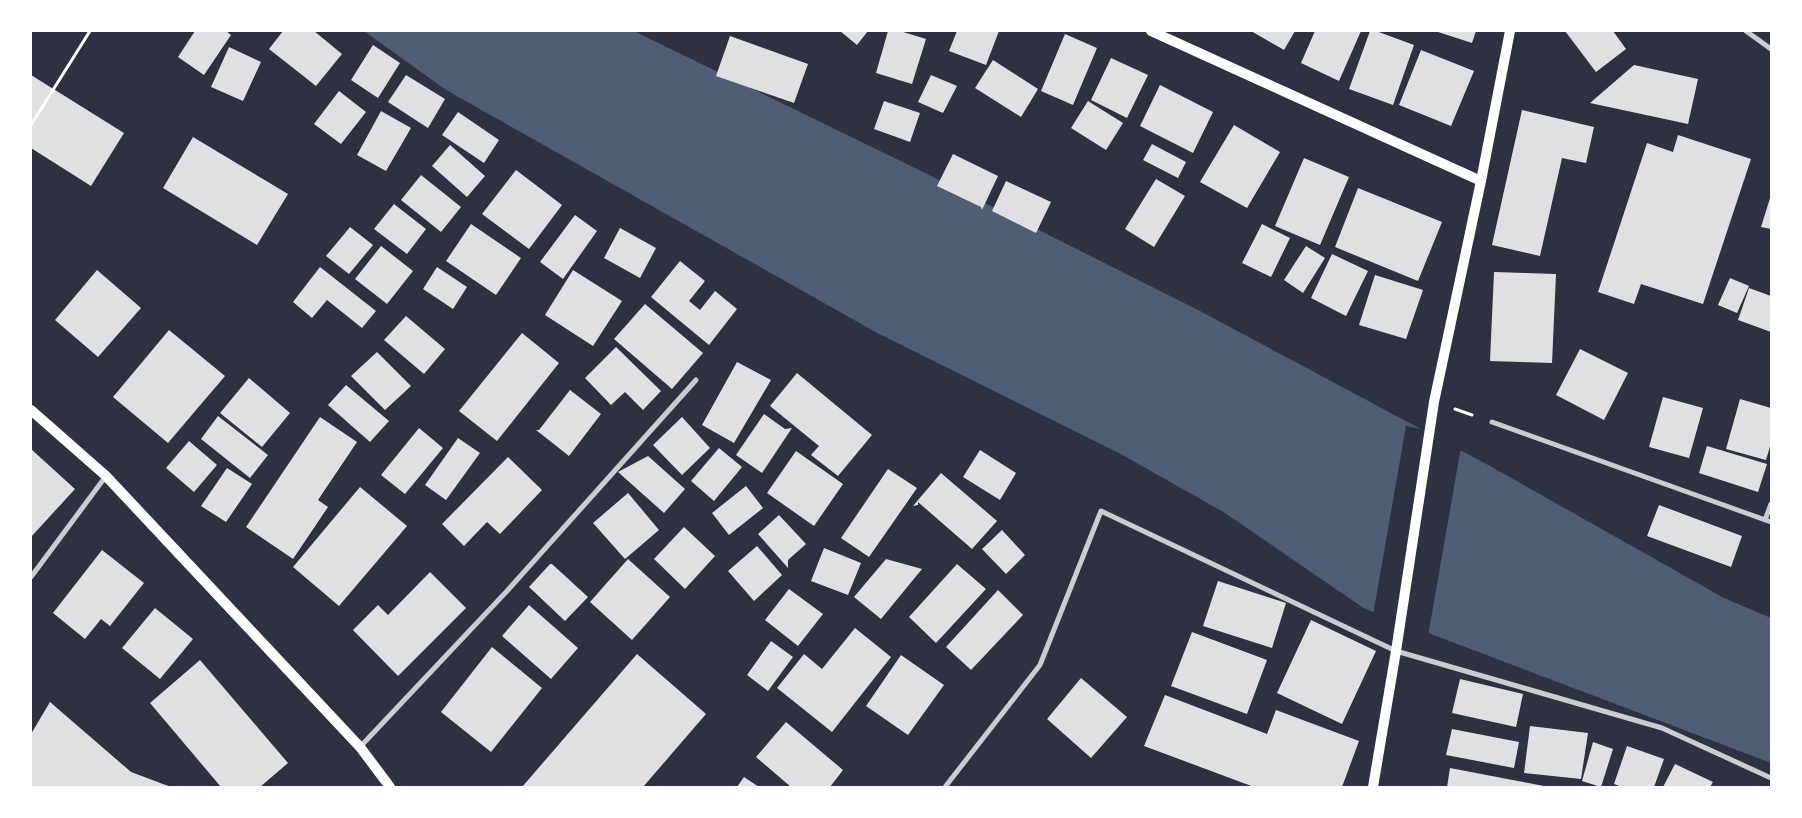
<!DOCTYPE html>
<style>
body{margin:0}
#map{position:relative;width:1802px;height:818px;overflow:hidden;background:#2d3142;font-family:Signika,sans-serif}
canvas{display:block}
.frame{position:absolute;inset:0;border:32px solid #fff;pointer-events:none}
</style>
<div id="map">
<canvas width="1802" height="818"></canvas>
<div class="frame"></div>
</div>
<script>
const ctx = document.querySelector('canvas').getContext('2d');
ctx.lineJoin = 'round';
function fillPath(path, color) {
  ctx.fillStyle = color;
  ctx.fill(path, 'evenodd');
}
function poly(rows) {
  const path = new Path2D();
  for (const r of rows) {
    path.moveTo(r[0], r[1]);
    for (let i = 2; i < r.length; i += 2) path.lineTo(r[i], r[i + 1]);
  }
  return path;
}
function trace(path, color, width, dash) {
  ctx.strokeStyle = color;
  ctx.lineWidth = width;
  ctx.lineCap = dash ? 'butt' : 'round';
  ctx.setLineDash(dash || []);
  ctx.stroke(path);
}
fillPath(poly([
 [364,31,634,31,921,171,1200,311,1490,466,1724,598,1771,618,1771,763,1365,609,1225,513,1119,453,879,334,446,90]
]), '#4f5d75');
fillPath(poly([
 [1406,426,1427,430,1461,447,1428,636,1373,615]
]), '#2d3142');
fillPath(poly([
 [195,31,226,31,231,35,204,75,178,57],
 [283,31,314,31,342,54,316,86,269,49],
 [840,31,868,31,857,45],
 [888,31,900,31,926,39,912,84,876,73],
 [957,31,999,31,986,65,949,51],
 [1251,31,1295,31,1284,50],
 [1315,31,1361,31,1339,81,1301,63],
 [1370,31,1376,31,1414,45,1393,105,1349,89],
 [1435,31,1476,31,1472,43],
 [1565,31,1613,31,1626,49,1596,72],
 [1065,34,1097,48,1073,105,1041,91],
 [730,36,808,64,794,103,716,76],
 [373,45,400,63,378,98,351,80],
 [229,47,261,62,243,101,211,87],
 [1421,50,1474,71,1451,126,1399,105],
 [1111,58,1148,75,1127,118,1091,100],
 [993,60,1038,89,1021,117,975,88],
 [1634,65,1698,79,1688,124,1590,103],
 [31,75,124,133,91,186,31,148],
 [406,75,445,99,428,128,388,102],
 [931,75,957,86,943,113,918,102],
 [1160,85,1213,112,1193,153,1140,126],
 [339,91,366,112,341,144,314,124],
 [884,101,920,113,910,142,874,129],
 [1088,101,1123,123,1106,150,1071,128],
 [1522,110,1594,127,1586,163,1562,158,1540,256,1492,245],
 [381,111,411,128,386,171,357,155],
 [458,112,499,140,484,163,442,135],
 [1234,125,1280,152,1247,208,1200,182],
 [1678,135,1751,159,1703,304,1641,284,1634,304,1598,292,1647,143,1673,152],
 [193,137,288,194,257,245,163,188],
 [1152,144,1186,162,1178,178,1143,160],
 [450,145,485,176,467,197,432,166],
 [953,154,998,176,982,210,981,207,937,186],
 [1304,158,1349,177,1320,245,1275,226],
 [516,170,562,205,529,249,482,214],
 [421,175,461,207,441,232,401,200],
 [1156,179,1185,196,1154,247,1125,229],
 [1006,181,1051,202,1036,233,992,211],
 [1358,188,1442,222,1418,281,1335,247],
 [1771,195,1771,229,1761,227],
 [394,204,426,229,407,254,374,229],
 [575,215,597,231,563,279,540,262],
 [471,224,521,258,496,295,446,261],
 [1262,224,1290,238,1271,277,1242,263],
 [350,227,373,245,349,274,326,256],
 [620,228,656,248,640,278,604,258],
 [381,246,413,271,387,304,355,279],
 [1306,246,1325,258,1303,293,1284,280],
 [1332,254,1368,271,1346,316,1311,298],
 [680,261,705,281,689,301,700,310,715,291,737,309,709,345,651,297],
 [320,267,376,311,362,328,327,300,312,318,293,302],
 [437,267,467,287,453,309,423,289],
 [97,270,141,308,98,357,55,320],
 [573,270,622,301,593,346,545,315],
 [1494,272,1556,274,1552,363,1490,361],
 [1375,275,1423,290,1406,339,1359,325],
 [1730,278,1749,286,1737,313,1718,305],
 [1749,288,1771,296,1771,332,1738,320],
 [645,304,703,353,672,389,614,339],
 [406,316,445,349,424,374,384,340],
 [169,330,225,376,168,443,113,397],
 [522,333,559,363,497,441,459,411],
 [616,347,661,391,643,410,625,392,611,405,585,378],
 [1580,349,1628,373,1604,420,1556,395],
 [377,352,411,386,385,410,351,376],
 [737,362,771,380,734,443,702,425],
 [797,373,872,435,838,476,811,455,819,446,770,406],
 [249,378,290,413,262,447,220,413],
 [346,385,389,421,370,442,328,405],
 [570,390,601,414,569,456,536,430,539,430],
 [1663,397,1703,408,1689,458,1649,447],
 [1740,399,1771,408,1771,443,1766,460,1726,449],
 [764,414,785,429,792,428,762,473,736,455],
 [218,416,268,455,250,478,201,439],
 [320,417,357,442,318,500,328,507,293,559,246,527],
 [682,417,710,448,682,475,653,445],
 [419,428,443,448,405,494,381,475],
 [458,438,480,453,446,500,425,485],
 [189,441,217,465,194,492,166,468],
 [1707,446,1767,464,1758,492,1699,473],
 [719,448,742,467,714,501,691,481],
 [31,449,75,489,31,537],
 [980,450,1016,473,1000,500,963,477],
 [796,451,843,484,814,526,767,493],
 [648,456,685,489,664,513,618,472],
 [508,457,542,490,500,534,487,522,464,546,442,524],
 [227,468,252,484,226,522,201,506],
 [888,469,917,488,869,557,841,538],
 [941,473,997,521,972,549,918,502,918,505,913,506],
 [746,486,763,508,729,535,712,513],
 [360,487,407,526,339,606,293,567],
 [628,493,659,530,625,559,593,523],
 [1659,505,1742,536,1731,567,1647,536],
 [779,515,806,544,788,560,788,568,758,534],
 [684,527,715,556,685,589,654,559],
 [1002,530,1025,555,1006,574,982,549],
 [757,546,782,575,754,601,728,571],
 [824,548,861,563,848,595,811,581],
 [102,550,144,583,110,626,101,619,85,639,53,613],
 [628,559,670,597,632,640,590,602],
 [886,559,922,569,881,619,854,597],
 [550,564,552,564,588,597,565,621,529,587],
 [957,564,986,589,936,643,909,617],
 [430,572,466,608,398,676,353,630,378,605,388,615],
 [1218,581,1286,603,1272,648,1203,626],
 [789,589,823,614,798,646,765,620],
 [998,590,1023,615,971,670,946,647],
 [529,605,578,648,551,679,502,636],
 [155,608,193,639,160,679,122,648],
 [1311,620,1376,651,1342,724,1277,693],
 [855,628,891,657,832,732,777,688,804,654,822,669],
 [1192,632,1267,660,1247,714,1171,686],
 [771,641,793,657,768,691,747,675],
 [492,647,542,688,491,752,441,712],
 [637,654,706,714,643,787,522,787],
 [901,655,944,685,908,735,866,706],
 [200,660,288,763,260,787,221,787,150,703],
 [1081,678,1127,717,1091,758,1047,719],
 [1460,679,1523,694,1516,727,1452,713],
 [1165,695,1267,734,1276,710,1359,741,1342,787,1254,787,1144,746],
 [50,702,131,772,171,787,31,787,31,734],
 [786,722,843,770,830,787,791,787,756,757],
 [1530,726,1588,733,1581,779,1524,773],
 [1452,729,1519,742,1514,768,1446,755],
 [1593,742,1613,749,1601,787,1582,781],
 [1627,746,1664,759,1654,787,1622,787,1614,784],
 [1675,764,1713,782,1710,787,1663,787],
 [1450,768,1544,786,1544,787,1447,787],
 [744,777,759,787,737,787]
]), '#e0e0e3');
trace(poly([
 [31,125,90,31],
 [1455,409,1472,415]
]), '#fff', 3);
trace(poly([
 [1746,31,1771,49],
 [1492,422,1771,522],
 [1765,520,1771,504],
 [31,577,106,476],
 [360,747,507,591,696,380],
 [945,787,1040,665,1101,511,1396,651,1662,728,1771,778]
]), '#caccd0', 5);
trace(poly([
 [1151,31,1481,181],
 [31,410,106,476,360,747,390,787],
 [1373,787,1396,651,1434,402,1481,181,1510,31]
]), '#fff', 10);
</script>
